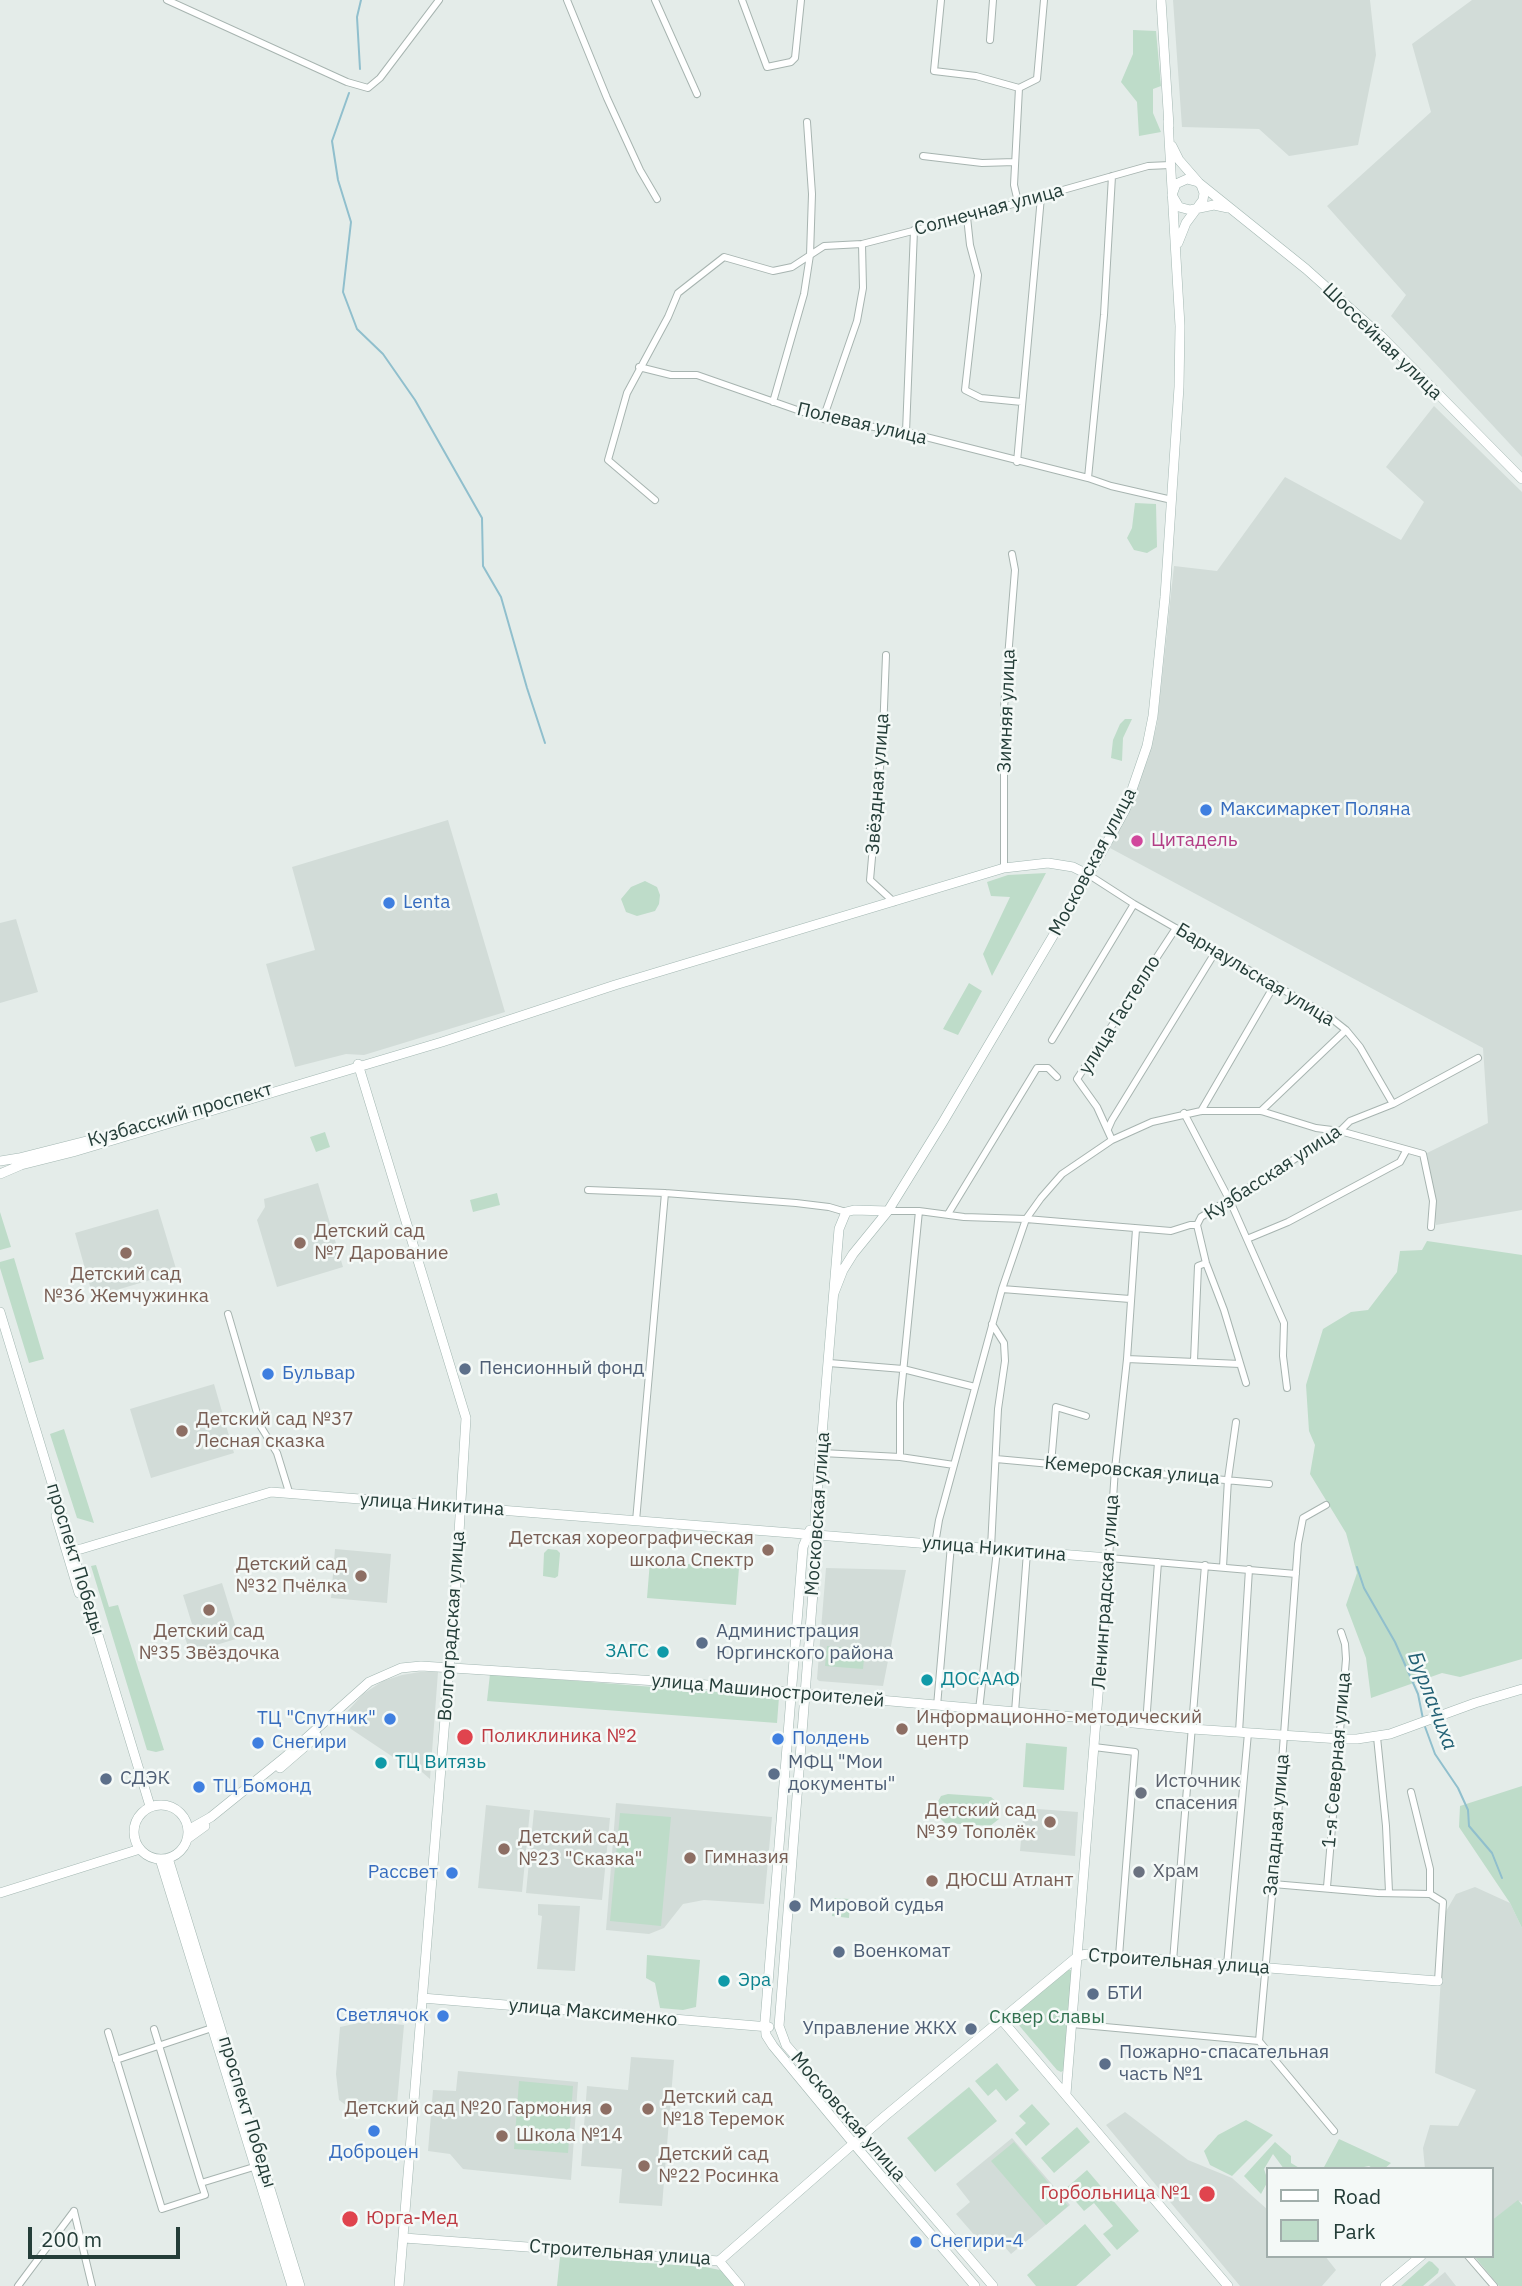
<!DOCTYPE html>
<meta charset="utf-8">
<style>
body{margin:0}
#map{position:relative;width:1522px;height:2286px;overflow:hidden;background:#e4ece9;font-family:"IBM Plex Sans",sans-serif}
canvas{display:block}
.legend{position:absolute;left:1266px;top:2167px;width:228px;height:91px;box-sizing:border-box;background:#f4f9f7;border:2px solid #a1aeab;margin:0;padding:9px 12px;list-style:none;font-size:21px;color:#243d38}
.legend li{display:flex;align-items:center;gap:14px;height:35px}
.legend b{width:35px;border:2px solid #a1aeab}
.scale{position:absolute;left:28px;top:2227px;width:152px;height:32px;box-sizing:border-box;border:4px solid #243d38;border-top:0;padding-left:9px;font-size:21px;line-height:24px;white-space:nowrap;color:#243d38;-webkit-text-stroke:5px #f4f9f7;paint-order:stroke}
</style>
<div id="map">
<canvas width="1522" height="2286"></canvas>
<ul class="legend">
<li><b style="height:9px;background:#fff"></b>Road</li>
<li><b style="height:19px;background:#bedcc9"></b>Park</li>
</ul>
<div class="scale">200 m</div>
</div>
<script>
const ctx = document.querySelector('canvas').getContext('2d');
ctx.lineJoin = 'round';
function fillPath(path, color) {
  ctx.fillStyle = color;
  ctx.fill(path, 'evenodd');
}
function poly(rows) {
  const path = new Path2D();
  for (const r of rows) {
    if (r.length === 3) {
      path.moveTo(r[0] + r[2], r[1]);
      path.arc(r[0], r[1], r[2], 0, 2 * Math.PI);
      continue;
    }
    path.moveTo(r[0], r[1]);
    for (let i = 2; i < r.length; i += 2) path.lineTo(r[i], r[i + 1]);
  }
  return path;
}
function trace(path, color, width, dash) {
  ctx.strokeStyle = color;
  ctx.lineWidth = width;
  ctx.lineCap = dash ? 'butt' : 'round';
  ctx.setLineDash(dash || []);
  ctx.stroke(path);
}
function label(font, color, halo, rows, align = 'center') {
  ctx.font = font + ' "IBM Plex Sans",sans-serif';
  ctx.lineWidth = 5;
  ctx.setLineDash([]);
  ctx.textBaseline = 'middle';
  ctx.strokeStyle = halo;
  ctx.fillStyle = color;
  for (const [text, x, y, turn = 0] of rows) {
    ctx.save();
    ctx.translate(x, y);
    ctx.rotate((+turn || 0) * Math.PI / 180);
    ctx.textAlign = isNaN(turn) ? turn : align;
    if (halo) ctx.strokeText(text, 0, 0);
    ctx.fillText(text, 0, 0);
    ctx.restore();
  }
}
fillPath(poly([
 [1173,0,1370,0,1376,55,1358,145,1289,156,1259,129,1182,127],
 [1472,0,1522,0,1522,457,1391,316,1406,295,1327,206,1431,112,1412,44],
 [1434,406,1522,492,1522,1210,1436,1225,1427,1153,1488,1123,1483,1048,1110,848,1148,759,1157,724,1174,566,1217,571,1285,477,1401,540,1424,502,1386,467],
 [448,820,505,1012,364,1055,346,1054,295,1067,266,964,315,950,292,867],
 [16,919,38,992,0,1003,0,923],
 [318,1183,343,1267,277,1287,257,1220,265,1207,264,1199],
 [158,1209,177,1272,93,1297,75,1233],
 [214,1384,234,1453,151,1478,130,1409],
 [335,1549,391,1554,387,1603,331,1598],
 [826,1568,906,1570,883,1686,819,1681,817,1679],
 [222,1583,239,1638,190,1653,182,1628,192,1624,183,1595],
 [420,1672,438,1672,430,1779,406,1758,402,1763,351,1729,346,1723,350,1720,345,1714,363,1694,383,1681,402,1675],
 [616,1803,772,1817,764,1904,704,1900,683,1904,664,1928,649,1934,606,1930],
 [486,1805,530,1810,522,1892,478,1888],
 [1024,1808,1078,1812,1075,1856,1020,1851],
 [534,1810,610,1818,602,1900,526,1893],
 [1475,1887,1510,1903,1522,1928,1522,2202,1518,2201,1492,2220,1492,2169,1425,2169,1423,2148,1430,2125,1458,2126,1476,2090,1435,2073,1445,1913,1456,1894],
 [538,1904,580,1906,575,1971,537,1969,542,1916,538,1915],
 [368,2021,404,2025,397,2104,355,2112,339,2100,336,2074,340,2027],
 [631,2057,674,2060,662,2206,619,2203,622,2169,581,2166,587,2086,628,2090],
 [458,2071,578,2082,571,2180,463,2169,450,2154,428,2151,433,2090,456,2091],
 [1125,2112,1188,2160,1232,2178,1268,2210,1268,2256,1325,2256,1336,2270,1322,2286,1240,2286,1106,2125],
 [1012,2138,1070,2205,1011,2254,995,2236,984,2246,956,2214,970,2202,956,2184],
 [1445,2272,1456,2286,1428,2286]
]), '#d2dcd8');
fillPath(poly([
 [1133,30,1156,31,1161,86,1153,89,1153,113,1161,132,1139,136,1137,102,1121,82,1133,54],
 [1135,503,1156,504,1157,547,1147,553,1134,550,1127,538,1132,528],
 [1125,719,1132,719,1123,738,1122,761,1111,758,1113,740,1120,724],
 [1046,873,992,976,983,954,1010,897,991,896,987,882,1008,875],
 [645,881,657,887,660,895,659,904,655,911,637,916,626,912,621,899,631,887],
 [969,983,982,991,958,1035,943,1029],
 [325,1132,330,1147,316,1152,310,1137],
 [497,1193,500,1205,473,1212,470,1200],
 [0,1212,11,1247,0,1250],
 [1427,1241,1522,1255,1522,1659,1460,1677,1442,1673,1371,1698,1366,1658,1346,1605,1357,1573,1346,1533,1310,1474,1315,1445,1309,1431,1306,1385,1323,1329,1351,1312,1368,1310,1397,1272,1400,1251,1422,1250],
 [14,1258,44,1359,29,1363,0,1268,0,1262],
 [64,1429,94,1523,77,1518,50,1434],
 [548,1549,557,1550,560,1553,558,1576,555,1578,543,1576,544,1553],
 [650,1561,739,1568,736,1605,647,1598],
 [96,1565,109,1607,118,1605,164,1750,156,1752,147,1750,91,1566],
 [827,1646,865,1649,863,1669,825,1666],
 [490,1674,779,1697,777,1723,487,1701],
 [1026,1743,1067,1747,1064,1790,1023,1787],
 [1522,1786,1522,1928,1510,1903,1459,1827,1460,1806],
 [948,1794,991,1797,1000,1805,999,1819,990,1826,945,1823,936,1814,935,1807,941,1796],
 [620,1813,671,1817,661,1926,610,1921],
 [834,1898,850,1899,849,1918,832,1916],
 [647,1955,700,1960,696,2007,683,2010,660,2008,655,1983,646,1978],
 [1067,1970,1073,1970,1066,2069,1061,2072,1057,2070,1011,2016],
 [997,2063,1019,2090,1006,2101,996,2089,988,2096,975,2081],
 [519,2081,573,2086,568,2153,514,2149],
 [969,2087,997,2121,935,2172,907,2138],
 [1032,2104,1050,2124,1026,2146,1015,2133,1026,2123,1019,2116],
 [1246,2120,1273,2135,1232,2176,1210,2165,1204,2151,1218,2135],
 [1077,2127,1090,2142,1054,2173,1041,2158],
 [1339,2139,1391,2163,1384,2169,1374,2169,1369,2166,1354,2169,1323,2169],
 [1014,2142,1068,2206,1046,2225,991,2161],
 [1275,2142,1291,2156,1291,2163,1301,2169,1284,2169,1273,2154,1264,2169,1268,2181,1261,2194,1244,2176],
 [1087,2170,1139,2231,1117,2250,1103,2234,1113,2226,1094,2203,1084,2211,1065,2189],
 [1518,2200,1522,2205,1522,2286,1499,2286,1474,2256,1492,2256,1492,2220],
 [1085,2224,1111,2255,1076,2286,1036,2286,1027,2275],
 [560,2257,705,2267,725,2271,738,2286,557,2286],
 [1429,2261,1432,2262,1439,2269,1438,2273,1423,2286,1401,2286]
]), '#bedcc9');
trace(poly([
 [360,69,357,17,361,0],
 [349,93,332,141,338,180,351,222,343,292,357,329,383,354,415,400,482,518,483,566,501,597,527,688,545,743],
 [1357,1567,1364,1588,1395,1642,1418,1694,1423,1719],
 [1424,1724,1435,1754,1458,1788,1468,1810,1469,1826,1492,1853,1502,1878]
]), '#90bfcd', 2);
const street = poly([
 [167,0,347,82,368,88,380,78,439,0],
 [567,0,607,98,640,170,657,199],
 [655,0,697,94],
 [742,0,767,67,791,62,795,58,801,0],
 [941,0,934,71,976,76,1019,88],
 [990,40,993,0],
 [923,156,982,163,1015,162],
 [1018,202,1014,185,1019,88,1037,79,1044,0],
 [967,217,970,245,978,275,965,390,981,398,1022,402],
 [639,367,671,375,697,375,823,419,906,432,1088,478,1111,486,1172,500],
 [773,402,804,294,810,255,812,194,807,122],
 [823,419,857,321,863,288,862,244],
 [906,432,914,230],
 [1017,462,1041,197],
 [1088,478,1104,315,1112,176],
 [655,500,608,460,627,393,668,317,678,293,724,257,773,271,792,267,824,246,862,244,967,217,1148,166,1170,165],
 [886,655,883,733,870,880,894,902],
 [1004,868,1004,708,1015,570,1012,554],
 [1089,875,1134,904,1327,1015,1346,1030,1360,1047,1393,1104],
 [1052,1040,1134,904],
 [1201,1111,1275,984],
 [1261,1111,1346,1030],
 [1184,1113,1230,1201,1284,1323,1283,1356,1287,1388],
 [1108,1129,1112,1120,1216,951],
 [1112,1140,1097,1107,1077,1079,1176,928],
 [588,1190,665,1193,796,1203,829,1207,846,1212],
 [888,1211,919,1211,964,1217,1026,1219,1171,1231,1190,1225,1197,1225],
 [948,1214,1037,1068,1048,1068,1057,1077],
 [1197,1225,1201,1217,1340,1131,1350,1121,1393,1104,1478,1058],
 [1197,1225,1206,1263,1224,1310,1246,1383],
 [1136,1229,1127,1359,1115,1469,1109,1558,1296,1574],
 [1247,1239,1288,1222,1400,1162,1406,1151],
 [1002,1289,1130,1299],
 [228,1314,261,1427,277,1453,289,1492],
 [1127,1359,1240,1364],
 [1194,1361,1198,1266,1206,1263],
 [829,1363,903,1369,975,1387],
 [822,1453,900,1457,954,1465],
 [900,1457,900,1403,919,1211],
 [996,1459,1269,1484],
 [1051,1464,1056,1407,1086,1416],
 [1326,1505,1303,1518,1298,1544,1273,1884,1259,2041,1334,2131],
 [636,1521,665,1193],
 [935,1544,939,1520,1002,1289,1026,1219,1041,1198,1062,1174,1112,1140,1152,1122,1201,1111,1261,1111,1316,1128,1340,1131,1423,1154,1433,1201,1431,1227],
 [991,1548,998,1409,1005,1361,1004,1343,992,1324],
 [1223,1567,1228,1479,1236,1422],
 [937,1706,951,1545],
 [979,1710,997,1550],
 [1015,1712,1027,1552],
 [1146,1724,1158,1562],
 [1239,1732,1249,1569],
 [1377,1737,1386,1826,1389,1892],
 [1094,1747,1135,1752,1119,1956],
 [1411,1792,1430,1869,1430,1894],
 [1273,1884,1378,1893,1430,1894,1443,1902,1438,1981],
 [1327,1887,1346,1659,1345,1644,1341,1632],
 [1173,1961,1205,1565],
 [1227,1965,1248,1733],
 [1072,2024,1259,2041],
 [154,2029,201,2183],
 [108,2032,162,2209,205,2195,201,2183,257,2166],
 [116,2060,212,2028],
 [74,2211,92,2286],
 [1468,2256,1494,2286],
 [18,2286,74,2211]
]);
const secondary = poly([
 [1161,0,1169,126],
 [1172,146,1179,160,1199,183,1306,269,1380,335,1522,479],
 [1198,182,1187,179,1176,184,1172,195,1179,207,1190,210,1214,205,1228,208],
 [1178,243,1186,223,1203,200,1204,193,1201,185],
 [358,1064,466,1418,456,1582,399,2286],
 [0,1161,19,1158,106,1136],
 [0,1174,21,1165,73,1152,442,1042,615,985,1004,868,1048,863,1073,867,1089,875],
 [888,1211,854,1210,846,1212,839,1229,815,1519,817,1541,779,2026,786,2045,993,2286],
 [834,1293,843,1270,853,1254,888,1211,943,1122,1089,875,1125,810,1147,746,1153,716,1165,597,1179,387,1180,326,1168,121],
 [0,1312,150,1806],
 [56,1516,79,1593],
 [810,1530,803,1547,765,2021,766,2035,773,2046,854,2144,975,2286],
 [72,1550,81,1549,271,1492,1109,1558,1066,2094],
 [280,1768,317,1736],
 [161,1832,27],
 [188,1830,211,1817,284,1758,369,1682,401,1668,421,1666,673,1682,1085,1718,1192,1729,1340,1739,1357,1739,1390,1734,1475,1703,1522,1689],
 [187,1839,205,1826],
 [168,1858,300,2286],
 [160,1859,292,2286],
 [0,1893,140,1849],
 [422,1998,769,2027],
 [1001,2019,1228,2286],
 [404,2238,719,2261,885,2116,1078,1956,1087,1954,1438,1981],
 [719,2261,740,2286],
 [1385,2286,1421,2256]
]);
trace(street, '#a7b4b0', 8);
trace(secondary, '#a3b7b2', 10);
trace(street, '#fff', 6);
trace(secondary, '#fff', 9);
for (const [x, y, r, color] of [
 [1206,810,7,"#3f7fe0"],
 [1137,841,7,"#d1479c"],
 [389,903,7,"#3f7fe0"],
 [300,1243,7,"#8d6e63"],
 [126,1253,7,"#8d6e63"],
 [465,1369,7,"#5c6f8a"],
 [268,1374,7,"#3f7fe0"],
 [182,1431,7,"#8d6e63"],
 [768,1550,7,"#8d6e63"],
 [361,1576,7,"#8d6e63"],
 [209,1610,7,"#8d6e63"],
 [702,1643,7,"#5c6f8a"],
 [663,1652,7,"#0f9aa8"],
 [927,1680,7,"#0f9aa8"],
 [390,1719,7,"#3f7fe0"],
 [902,1729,7,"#8d6e63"],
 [465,1737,9,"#e0444e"],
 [778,1739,7,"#3f7fe0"],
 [258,1743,7,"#3f7fe0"],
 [381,1763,7,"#0f9aa8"],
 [774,1774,7,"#5c6f8a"],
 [106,1779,7,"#5c6f8a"],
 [199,1787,7,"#3f7fe0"],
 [1141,1793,7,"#6b7280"],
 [1050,1822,7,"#8d6e63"],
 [504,1849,7,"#8d6e63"],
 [690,1858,7,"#8d6e63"],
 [1139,1872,7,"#6b7280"],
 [452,1873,7,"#3f7fe0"],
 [932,1881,7,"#8d6e63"],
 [795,1906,7,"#5c6f8a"],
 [839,1952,7,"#5c6f8a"],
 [724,1981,7,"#0f9aa8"],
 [1093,1994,7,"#5c6f8a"],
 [443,2016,7,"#3f7fe0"],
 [971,2029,7,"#5c6f8a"],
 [1105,2064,7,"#5c6f8a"],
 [606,2109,7,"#8d6e63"],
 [648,2109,7,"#8d6e63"],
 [374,2131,7,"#3f7fe0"],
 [502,2136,7,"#8d6e63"],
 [644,2166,7,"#8d6e63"],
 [1207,2194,9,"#e0444e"],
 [350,2219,9,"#e0444e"],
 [916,2242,7,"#3f7fe0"]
]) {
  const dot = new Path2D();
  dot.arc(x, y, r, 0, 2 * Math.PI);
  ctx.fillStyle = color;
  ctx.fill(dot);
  trace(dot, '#f4f9f7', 2.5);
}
label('19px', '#243d38', '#f4f9f7', [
 ["Солнечная улица",989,210,-15],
 ["Шоссейная улица",1382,342,44],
 ["Полевая улица",862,424,13],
 ["Зимняя улица",1007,711,-88],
 ["Звёздная улица",878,784,-86],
 ["Московская улица",1093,862,-62],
 ["Барнаульская улица",1255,975,31],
 ["улица Гастелло",1120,1015,-58],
 ["Кузбасский проспект",180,1115,-16],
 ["Кузбасская улица",1273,1173,-33],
 ["Кемеровская улица",1132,1471,5],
 ["улица Никитина",432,1505,4],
 ["Московская улица",818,1514,-86],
 ["улица Никитина",994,1549,5],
 ["проспект Победы",75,1559,73],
 ["Ленинградская улица",1106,1592,-86],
 ["Волгоградская улица",452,1626,-86],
 ["улица Машиностроителей",768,1691,5],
 ["1-я Северная улица",1337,1760,-85],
 ["Западная улица",1277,1825,-85],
 ["Строительная улица",1179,1962,4],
 ["улица Максименко",593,2013,5],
 ["проспект Победы",247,2112,73],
 ["Московская улица",848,2117,49],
 ["Строительная улица",620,2253,4]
]);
label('19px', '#366cbe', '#f4f9f7', [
 ["Максимаркет Поляна",1220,810],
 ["Lenta",403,903],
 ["Бульвар",282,1374],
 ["ТЦ \"Спутник\"",376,1719,"right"],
 ["Полдень",792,1739],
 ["Снегири",272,1743],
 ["ТЦ Бомонд",213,1787],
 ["Рассвет",438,1873,"right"],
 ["Светлячок",429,2016,"right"],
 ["Доброцен",374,2153,"center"],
 ["Снегири-4",930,2242]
], 'left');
label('19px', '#b23c85', '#f4f9f7', [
 ["Цитадель",1151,841]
], 'left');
label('19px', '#785e54', '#f4f9f7', [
 ["Детский сад",314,1232],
 ["№7 Дарование",314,1254],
 ["Детский сад",126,1275,"center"],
 ["№36 Жемчужинка",126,1297,"center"],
 ["Детский сад №37",196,1420],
 ["Лесная сказка",196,1442],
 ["Детская хореографическая",754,1539,"right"],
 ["школа Спектр",754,1561,"right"],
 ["Детский сад",347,1565,"right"],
 ["№32 Пчёлка",347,1587,"right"],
 ["Детский сад",209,1632,"center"],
 ["№35 Звёздочка",209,1654,"center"],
 ["Информационно-методический",916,1718],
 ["центр",916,1740],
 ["Детский сад",1036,1811,"right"],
 ["№39 Тополёк",1036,1833,"right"],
 ["Детский сад",518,1838],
 ["№23 \"Сказка\"",518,1860],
 ["Гимназия",704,1858],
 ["ДЮСШ Атлант",946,1881],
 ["Детский сад",662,2098],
 ["№18 Теремок",662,2120],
 ["Детский сад №20 Гармония",592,2109,"right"],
 ["Школа №14",516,2136],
 ["Детский сад",658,2155],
 ["№22 Росинка",658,2177]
], 'left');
label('19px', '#4e5e75', '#f4f9f7', [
 ["Пенсионный фонд",479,1369],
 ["Администрация",716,1632],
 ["Юргинского района",716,1654],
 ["МФЦ \"Мои",788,1763],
 ["документы\"",788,1785],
 ["СДЭК",120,1779],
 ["Мировой судья",809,1906],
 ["Военкомат",853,1952],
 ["БТИ",1107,1994],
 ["Управление ЖКХ",957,2029,"right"],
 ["Пожарно-спасательная",1119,2053],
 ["часть №1",1119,2075]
], 'left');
label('19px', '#0d838f', '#f4f9f7', [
 ["ЗАГС",649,1652,"right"],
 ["ДОСААФ",941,1680],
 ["ТЦ Витязь",395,1763],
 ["Эра",738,1981]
], 'left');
label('19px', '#be3a42', '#f4f9f7', [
 ["Поликлиника №2",481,1737],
 ["Горбольница №1",1191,2194,"right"],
 ["Юрга-Мед",366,2219]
], 'left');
label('19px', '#5b616d', '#f4f9f7', [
 ["Источник",1155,1782],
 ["спасения",1155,1804],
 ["Храм",1153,1872]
], 'left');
label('19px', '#31714f', '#f4f9f7', [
 ["Сквер Славы",1047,2018]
]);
label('italic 21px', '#226074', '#f4f9f7', [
 ["Бурлачиха",1432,1701,69]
]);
</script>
